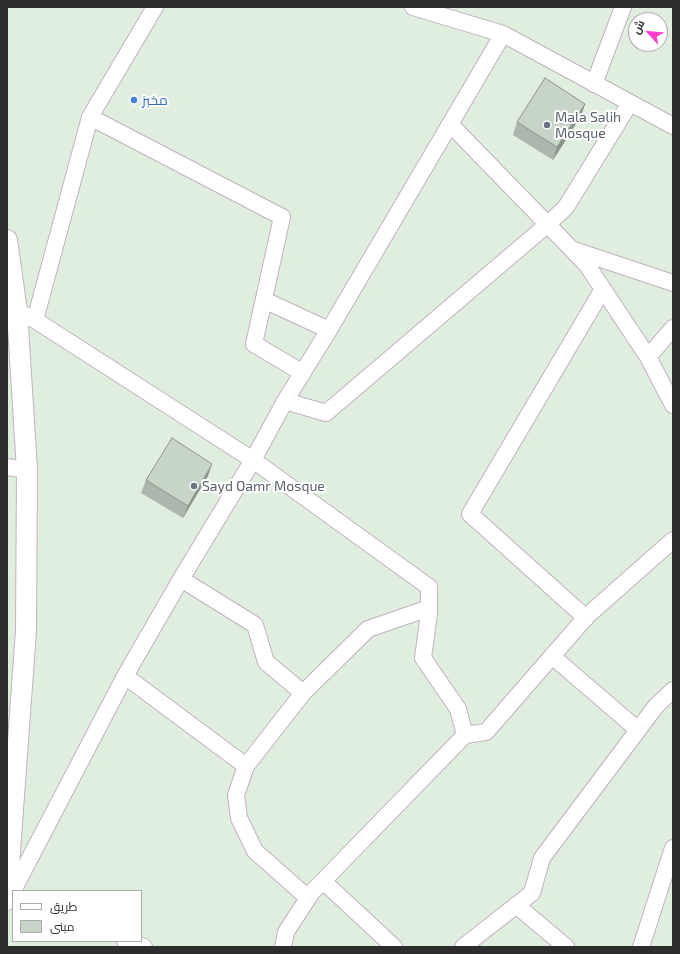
<!DOCTYPE html>
<meta charset="utf-8">
<style>
body{margin:0}
#map{position:relative;width:680px;height:954px;overflow:hidden;background:#dfeedf;font-family:"Exo 2",Cairo,sans-serif}
canvas{display:block}
.frame{position:absolute;inset:0;border:8px solid #2d2d2d;pointer-events:none}
.legend{position:absolute;left:12px;top:890px;width:130px;height:52px;box-sizing:border-box;background:#fff;border:1px solid #ababab;margin:0;padding:5px 7px;list-style:none;font-size:12px;color:#2d2d2d}
.legend li{display:flex;align-items:center;gap:8px;height:20px}
.legend b{width:20px;border:1px solid #ababab}
.north{position:absolute;left:628px;top:12px;width:40px;height:40px;box-sizing:border-box;background:#fff;border:1px solid #ababab;border-radius:50%;rotate:297deg;font-size:11px;font-weight:700;line-height:16px;text-align:center;color:#2d2d2d}
.north::after{content:'';display:block;margin:auto;width:14px;height:18px;background:#fe3cce;clip-path:polygon(50% 0,100% 100%,50% 72%,0 100%)}
</style>
<div id="map">
<canvas width="680" height="954"></canvas>
<div class="frame"></div>
<ul class="legend">
<li><b style="height:5px;background:#fff"></b>طريق</li>
<li><b style="height:11px;background:#c7d4c8"></b>مبنى</li>
</ul>
<div class="north">ش</div>
</div>
<script>
const ctx = document.querySelector('canvas').getContext('2d');
ctx.lineJoin = 'round';
function poly(rows) {
  const path = new Path2D();
  for (const r of rows) {
    path.moveTo(r[0], r[1]);
    for (let i = 2; i < r.length; i += 2) path.lineTo(r[i], r[i + 1]);
  }
  return path;
}
function trace(path, color, width, dash) {
  ctx.strokeStyle = color;
  ctx.lineWidth = width;
  ctx.lineCap = dash ? 'butt' : 'round';
  ctx.setLineDash(dash || []);
  ctx.stroke(path);
}
function fillPath(path, color) {
  ctx.fillStyle = color;
  ctx.fill(path, 'evenodd');
}
function label(font, color, halo, rows, align = 'center') {
  ctx.font = font + ' "Exo 2",Cairo,sans-serif';
  ctx.lineWidth = 4;
  ctx.setLineDash([]);
  ctx.textBaseline = 'middle';
  ctx.strokeStyle = halo;
  ctx.fillStyle = color;
  for (const [text, x, y, turn = 0] of rows) {
    ctx.save();
    ctx.translate(x, y);
    ctx.rotate((+turn || 0) * Math.PI / 180);
    ctx.textAlign = isNaN(turn) ? turn : align;
    if (halo) ctx.strokeText(text, 0, 0);
    ctx.fillText(text, 0, 0);
    ctx.restore();
  }
}
const minor = poly([
 [413,7,503,34,673,126],
 [594,84,623,7],
 [90,117,282,217,254,344,303,373],
 [450,124,587,265,648,357,673,405],
 [574,250,673,283],
 [264,300,329,330],
 [17,311,35,320,253,460,429,587,429,614,423,658,458,709,465,735],
 [35,320,90,117,155,7],
 [648,357,673,328],
 [285,401,326,413,548,224,566,207,630,103],
 [7,467,27,470],
 [181,579,255,625,266,662,303,693],
 [586,618,470,514,603,289],
 [552,656,638,730],
 [125,676,246,766],
 [323,881,394,947],
 [308,898,255,851,239,818,236,795,246,766,303,693,368,629,429,608],
 [7,902,125,676,181,579,253,460,285,401,329,330,503,34],
 [516,905,566,947],
 [125,941,144,947],
 [283,947,286,932,312,892,323,881,465,735,486,732,587,616,673,540],
 [463,947,532,893,542,858,656,706,673,690],
 [641,947,673,848]
]);
const tertiary = poly([
 [7,240,17,311,27,470,26,631,7,892]
]);
trace(minor, '#c0b3bd', 18);
trace(tertiary, '#c0b3bd', 22);
trace(minor, '#fff', 16);
trace(tertiary, '#fff', 20);
fillPath(poly([
 [585,104,581,116,553,160,513,135,517,122],
 [208,476,183,518,141,493,146,480]
]), '#abb6ac');
fillPath(poly([
 [585,104,581,116,553,160,557,147],
 [212,464,208,476,183,518,188,506]
]), '#8b948c');
const building = poly([
 [545,78,585,104,557,147,517,122,545,78],
 [172,438,212,464,188,506,146,480,172,438]
]);
fillPath(building, '#c7d4c8');
trace(building, '#8b948c', 1);
for (const [x, y, r, color] of [
 [134,100,4,"#3f7fe0"],
 [547,125,4,"#6b7280"],
 [194,486,4,"#6b7280"]
]) {
  const dot = new Path2D();
  dot.arc(x, y, r, 0, 2 * Math.PI);
  ctx.fillStyle = color;
  ctx.fill(dot);
  trace(dot, '#fff', 1.5);
}
label('14px', '#366cbe', '#fff', [
 ["مخبز",142,100]
], 'left');
label('14px', '#5b616d', '#fff', [
 ["Mala Salih",555,117],
 ["Mosque",555,133],
 ["Sayd Oamr Mosque",202,486]
], 'left');
</script>
